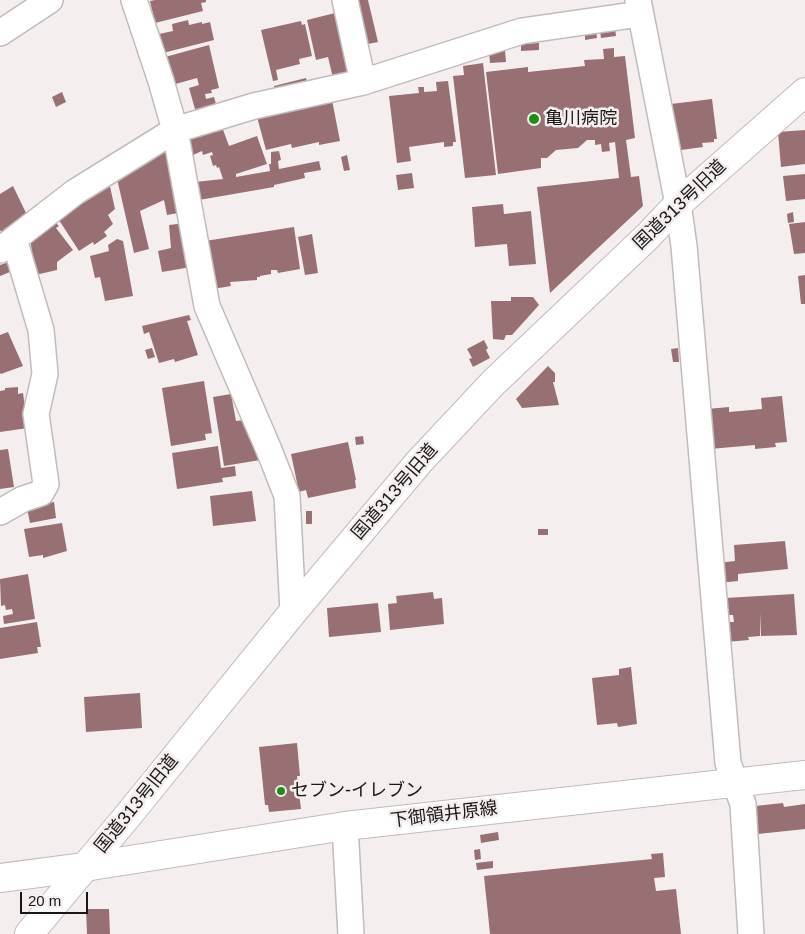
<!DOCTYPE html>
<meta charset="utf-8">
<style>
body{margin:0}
#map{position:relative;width:805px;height:934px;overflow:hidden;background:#f5eeee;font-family:Arial,sans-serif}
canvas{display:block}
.scale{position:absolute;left:20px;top:892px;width:68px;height:22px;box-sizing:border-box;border:2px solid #1a1717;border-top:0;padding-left:6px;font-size:15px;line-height:18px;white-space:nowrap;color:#1a1717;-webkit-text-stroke:4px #f5eeee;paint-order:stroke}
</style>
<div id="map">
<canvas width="805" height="934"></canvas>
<div class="scale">20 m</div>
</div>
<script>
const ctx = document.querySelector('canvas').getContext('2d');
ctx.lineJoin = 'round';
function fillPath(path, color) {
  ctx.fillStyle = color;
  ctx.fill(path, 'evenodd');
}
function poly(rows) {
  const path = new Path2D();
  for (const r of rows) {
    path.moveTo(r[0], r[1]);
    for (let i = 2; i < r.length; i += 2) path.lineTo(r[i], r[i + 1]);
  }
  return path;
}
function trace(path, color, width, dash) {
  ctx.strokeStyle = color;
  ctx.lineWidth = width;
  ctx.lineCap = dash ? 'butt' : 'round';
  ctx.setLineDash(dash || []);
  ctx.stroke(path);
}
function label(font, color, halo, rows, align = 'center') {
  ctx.font = font + ' Arial,"Noto Sans JP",sans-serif';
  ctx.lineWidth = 5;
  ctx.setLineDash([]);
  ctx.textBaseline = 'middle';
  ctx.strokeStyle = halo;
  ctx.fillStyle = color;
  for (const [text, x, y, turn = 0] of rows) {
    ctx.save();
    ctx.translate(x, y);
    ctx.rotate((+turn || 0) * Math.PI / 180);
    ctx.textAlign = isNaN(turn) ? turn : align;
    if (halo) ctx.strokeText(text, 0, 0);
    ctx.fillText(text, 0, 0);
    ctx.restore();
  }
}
fillPath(poly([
 [155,0,206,0,206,2,201,3,203,11,155,23,150,1],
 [358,0,368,0,378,42,368,44],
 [343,11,359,72,333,78,328,57,316,60,307,20],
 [188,20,189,25,202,22,202,24,210,22,214,40,163,53,159,34,173,31,172,24],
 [301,21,302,25,305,24,312,56,299,59,300,64,276,70,278,80,273,81,261,30],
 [615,28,616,36,601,38,600,30],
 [596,30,597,38,585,40,585,31],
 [539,43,539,50,521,51,521,44],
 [209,45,219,88,211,90,212,93,205,94,206,99,214,97,216,104,208,106,210,112,197,116,189,88,199,85,197,78,172,85,165,57],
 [614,48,614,57,625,56,635,138,626,140,631,177,639,176,643,206,550,293,537,187,619,178,615,142,609,143,610,151,602,152,601,144,595,145,595,140,587,140,578,148,556,150,547,158,541,158,541,168,498,174,486,72,528,67,528,72,585,66,584,60,604,59,603,49],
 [505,51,506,62,490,63,489,52],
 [483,63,496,175,465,178,453,76,464,75,463,66],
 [306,78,308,85,276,93,274,86],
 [448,81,456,142,453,142,453,146,444,147,444,142,409,147,411,161,397,163,389,96,419,93,418,87,424,87,424,92,437,91,436,82],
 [62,92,66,102,56,107,52,97],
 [712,99,717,139,714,139,714,142,702,143,703,147,681,150,678,132,675,133,671,104],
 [332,100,340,141,319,145,319,142,292,148,291,144,266,150,257,117],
 [221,124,229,146,257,136,267,164,236,174,236,177,270,171,269,164,271,164,271,152,279,151,281,160,278,161,279,169,319,161,321,170,304,173,305,178,274,185,274,187,199,200,195,182,223,179,219,167,217,168,216,165,213,166,210,156,213,155,212,152,203,155,202,151,193,155,187,137],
 [805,130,805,164,781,167,778,132],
 [172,147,184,212,167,215,164,200,140,211,149,249,134,253,118,183,115,178],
 [347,155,350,170,344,171,341,157],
 [412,173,414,188,398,190,396,175],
 [805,174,805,199,786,201,783,176],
 [109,182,115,209,108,215,113,224,104,232,107,236,94,245,93,242,79,251,57,217],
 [13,186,28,217,4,237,0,230,0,194],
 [503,204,504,214,531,211,536,264,509,266,507,244,475,247,472,207],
 [793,212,794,222,788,223,787,214],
 [52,219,59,226,56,228,73,250,57,262,57,270,35,275,30,237],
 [805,222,805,253,794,254,789,224],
 [186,223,191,267,162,272,158,251,171,248,169,225],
 [294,227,300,269,278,273,277,270,271,270,271,274,260,276,260,277,257,277,257,280,230,282,231,286,213,289,205,241],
 [312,234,318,273,305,275,298,237],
 [117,239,123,241,133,296,105,301,100,277,95,278,90,256,109,251,108,245],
 [12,261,15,270,0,276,0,265],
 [805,275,805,304,801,304,798,276],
 [511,297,533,297,539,305,512,335,506,335,504,340,493,339,491,301,511,301],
 [189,315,191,320,187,321,198,355,175,362,174,359,159,363,149,332,144,334,142,326],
 [8,332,23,366,1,374,0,373,0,335],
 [484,340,488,348,486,350,490,358,473,367,469,359,472,358,467,349],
 [152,348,155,357,148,359,145,350],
 [678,348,679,362,673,362,671,349],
 [548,366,555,373,555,382,553,382,559,405,522,408,516,399],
 [204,381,212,433,205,434,206,440,171,446,162,388],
 [18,387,18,394,23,393,28,428,0,432,0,391,5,390,5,388],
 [231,394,236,421,245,420,249,439,256,438,260,460,224,466,213,397],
 [782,396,787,442,775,443,776,447,755,449,755,445,710,449,707,409,729,407,729,412,762,409,761,398],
 [363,436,364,444,356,445,355,437],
 [348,442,356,480,355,480,356,488,308,498,306,490,299,492,291,454],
 [218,446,221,468,235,466,236,476,222,478,223,482,177,489,172,453],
 [8,449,14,487,0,489,0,450],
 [252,491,256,521,213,526,210,496],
 [54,502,56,518,30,523,27,508],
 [306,511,312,511,312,524,306,524],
 [62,523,67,551,43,558,43,555,29,557,24,529],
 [538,529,548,529,548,535,538,535],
 [785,541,788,569,738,574,738,581,719,583,717,563,735,561,734,545],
 [28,574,35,619,4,624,3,616,13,614,12,609,6,610,5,605,1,606,0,579],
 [433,592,434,599,442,598,444,624,390,630,388,604,397,603,396,596],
 [794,594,797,635,761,636,760,613,760,636,748,637,749,640,726,642,725,622,734,622,733,615,726,615,725,598],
 [378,603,381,632,329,637,327,608],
 [37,622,41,647,37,647,38,653,0,659,0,628],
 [631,667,637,724,618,727,617,723,597,725,592,678,619,675,619,669],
 [140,693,142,728,86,732,84,697],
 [297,743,300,776,297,776,301,809,269,812,268,805,265,805,259,747],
 [783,803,784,807,805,804,805,829,758,834,755,806],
 [498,832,499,840,481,843,480,835],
 [480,849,481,859,475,860,474,850],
 [663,853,665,877,654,878,656,891,676,889,681,934,490,934,484,876,652,859,651,854],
 [493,861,493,868,477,870,476,863],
 [86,909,109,909,110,934,87,934]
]), '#987074');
const minor = poly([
 [134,0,161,81,175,130,207,306,269,450,287,496,293,612],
 [345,0,363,82],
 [638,0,678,204,684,246,728,763,743,804,751,934],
 [0,33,50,0],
 [0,250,75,192,175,130,254,106,363,82,522,31,640,14],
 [0,512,23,499,41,493,46,484,36,414,45,374,41,330,14,239],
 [345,826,351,934]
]);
const tertiary = poly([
 [29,934,130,813,293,612,419,462,493,383,648,236,678,204,805,92]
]);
const secondary = poly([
 [0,878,85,867,345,826,805,775]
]);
trace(minor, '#c2bbbc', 28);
trace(tertiary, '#c2bbbc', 30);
trace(secondary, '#c2bbbc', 30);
trace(minor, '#fff', 25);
trace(tertiary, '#fff', 28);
trace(secondary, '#fff', 28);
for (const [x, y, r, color] of [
 [534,119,6,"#1d8f17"],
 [281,791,5,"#1d8f17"]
]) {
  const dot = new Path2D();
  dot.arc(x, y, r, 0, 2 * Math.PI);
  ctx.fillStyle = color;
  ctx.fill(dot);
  trace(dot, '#f5eeee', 2);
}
label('18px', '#1a1717', '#f5eeee', [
 ["亀川病院",545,119],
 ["セブン-イレブン",291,791]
], 'left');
label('18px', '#1a1717', '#f5eeee', [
 ["国道313号旧道",680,205,-44],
 ["国道313号旧道",395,492,-49],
 ["国道313号旧道",137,804,-51],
 ["下御領井原線",444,815,-7]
]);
</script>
